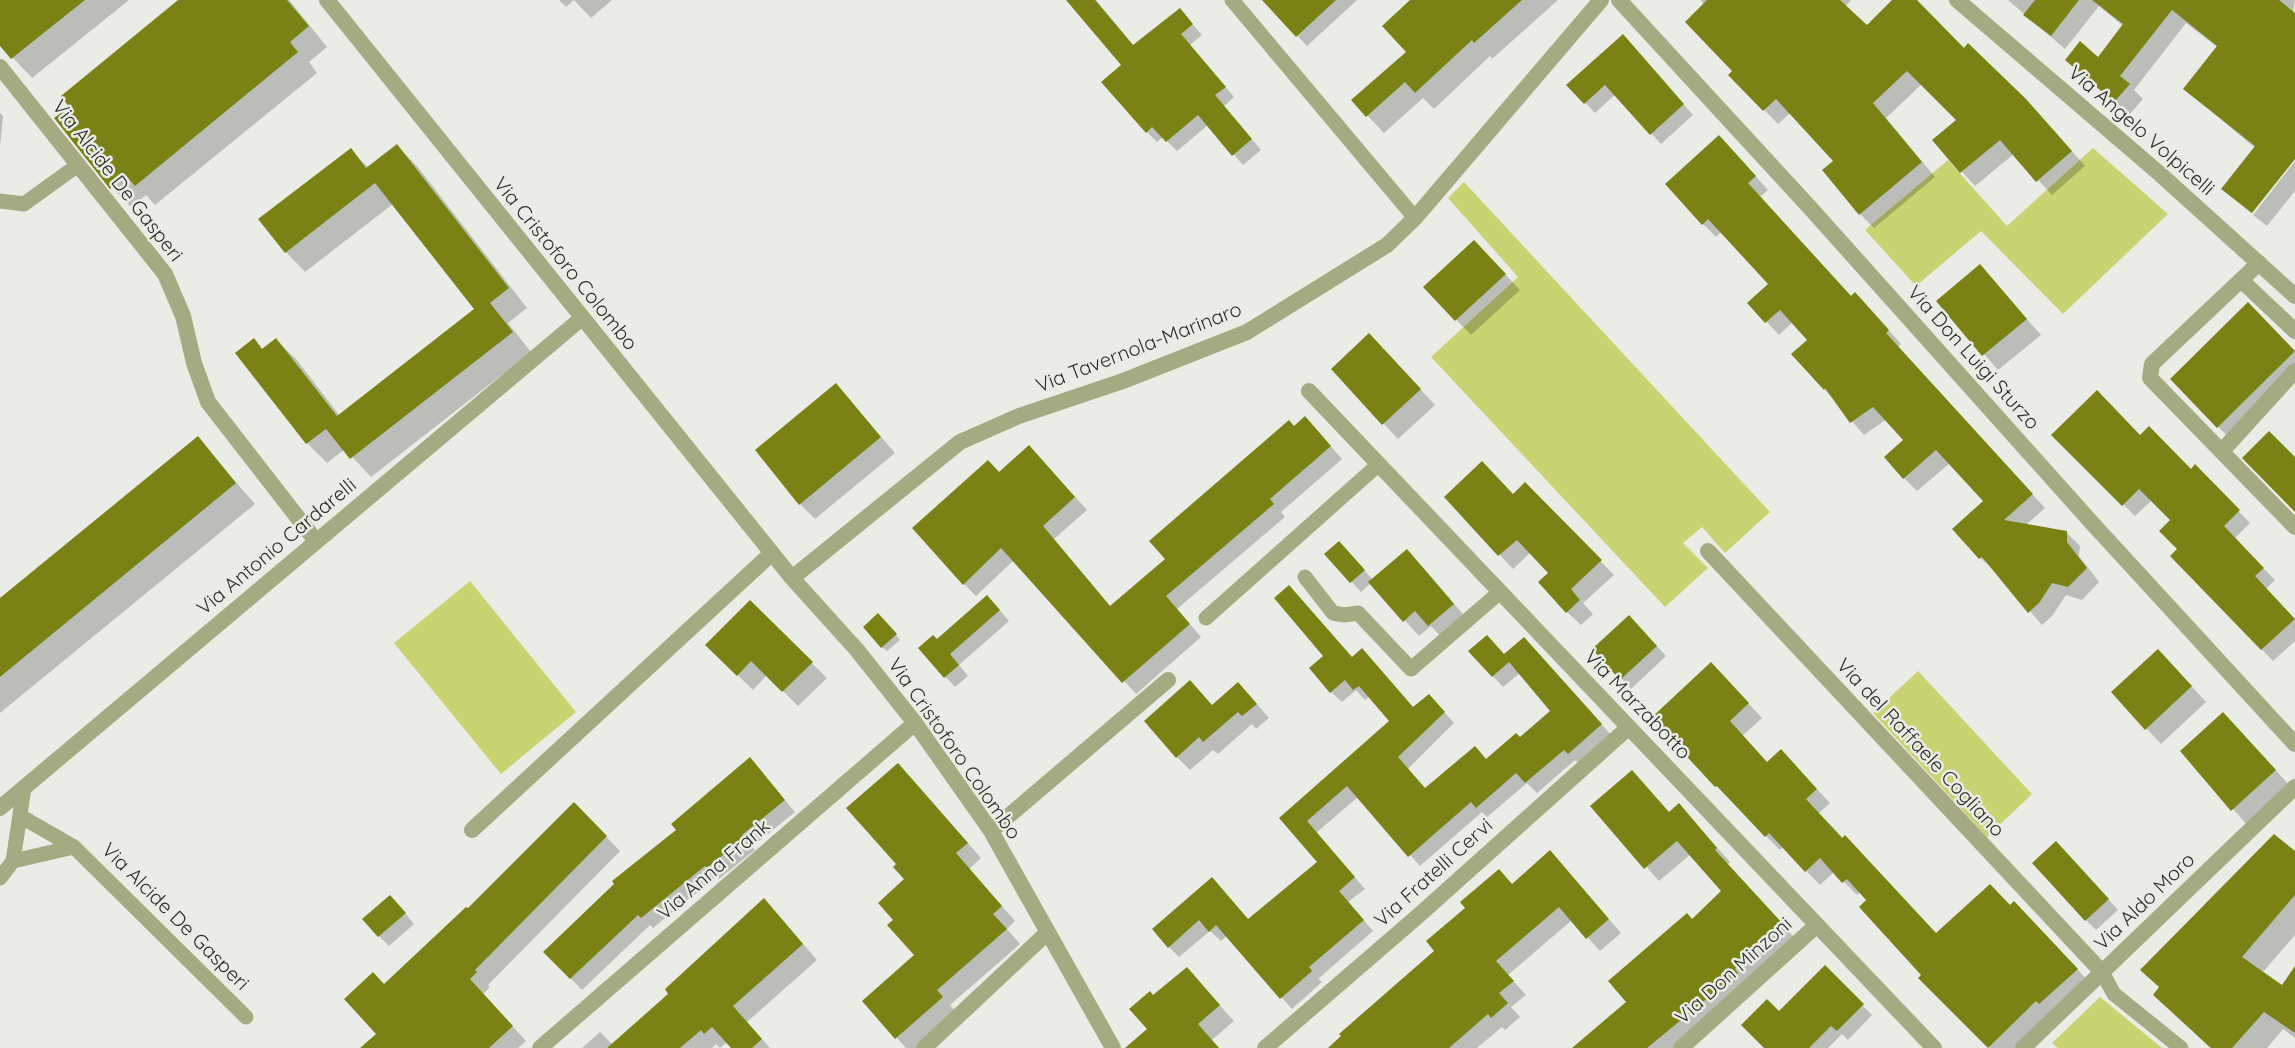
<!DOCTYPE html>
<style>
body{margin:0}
canvas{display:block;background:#ebece6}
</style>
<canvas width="2295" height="1048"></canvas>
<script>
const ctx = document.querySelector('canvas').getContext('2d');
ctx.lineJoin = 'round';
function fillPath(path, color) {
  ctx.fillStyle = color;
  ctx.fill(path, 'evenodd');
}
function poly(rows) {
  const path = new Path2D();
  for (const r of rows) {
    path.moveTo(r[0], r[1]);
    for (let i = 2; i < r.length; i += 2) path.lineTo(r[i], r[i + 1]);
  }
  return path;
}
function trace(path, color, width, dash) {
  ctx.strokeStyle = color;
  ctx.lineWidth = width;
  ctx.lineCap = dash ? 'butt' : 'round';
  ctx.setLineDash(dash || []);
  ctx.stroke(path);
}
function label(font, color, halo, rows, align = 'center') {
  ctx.font = font + ' Quicksand,sans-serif';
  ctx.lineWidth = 5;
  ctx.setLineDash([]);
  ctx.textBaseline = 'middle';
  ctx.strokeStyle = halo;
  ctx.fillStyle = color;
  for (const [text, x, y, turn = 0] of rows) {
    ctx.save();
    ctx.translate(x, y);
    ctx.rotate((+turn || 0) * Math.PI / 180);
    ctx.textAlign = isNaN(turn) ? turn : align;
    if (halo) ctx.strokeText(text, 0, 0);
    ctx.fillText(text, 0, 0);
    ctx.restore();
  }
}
fillPath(poly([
 [2093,148,2168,214,2063,314,1981,231,1916,286,1865,230,1948,160,2007,226],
 [1464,182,1770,512,1725,553,1702,527,1683,543,1708,568,1665,607,1431,357,1518,277,1448,198],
 [470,581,576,712,501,774,394,643],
 [1918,671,2032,794,1987,837,1873,713],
 [2100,997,2162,1048,2058,1048,2052,1043]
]), '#cad372');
fillPath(poly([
 [8,0,129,0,32,78,0,44,0,6],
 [181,0,289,0,327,47,309,62,317,73,155,205,146,195,131,207,112,188,71,107],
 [559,0,574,0,566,7],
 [574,0,612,0,591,18],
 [1068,0,1096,0,1134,46,1180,10,1202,35,1190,45,1234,97,1224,106,1261,150,1243,165,1208,125,1177,151,1163,137,1157,142,1147,132,1123,65],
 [1264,0,1357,0,1307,46],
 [1412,0,1558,0,1492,59,1490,56,1434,109,1423,98,1384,133,1367,115,1408,52],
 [1701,0,1851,0,1845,7,1867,27,1894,0,1915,0,1964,50,2040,115,2085,166,2052,195,2014,154,1975,186,1934,141,1959,120,1922,84,1886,118,1935,177,1874,228,1860,214,1835,162,1790,113,1778,124,1730,75,1735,71],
 [2008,0,2295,0,2293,13,2295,15,2295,156,2251,213,2223,189,2255,148,2185,89,2217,47,2186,23,2134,90,2143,99,2129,115,2081,73,2098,59,2123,26,2099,6,2065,49],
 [1632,46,1693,115,1661,144,1616,94,1595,113,1568,85],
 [0,113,3,116,0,147],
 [397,146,417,166,527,308,508,323,531,352,371,477,345,449,327,463,307,443,237,353,254,340,263,350,276,340,296,359,340,416,476,309,393,204,305,272,286,252,350,150,369,168],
 [1732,150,1768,190,1760,197,1852,297,1868,307,1901,344,1898,347,2045,508,2026,525,2067,533,2080,546,2079,556,2099,582,2082,600,2066,595,2052,616,2042,625,1994,570,1980,558,1985,501,1950,463,1917,491,1904,478,1906,440,1887,419,1864,435,1794,354,1810,340,1793,322,1779,335,1749,303,1770,284,1722,231,1716,237,1703,224],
 [2295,161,2295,191,2267,226,2253,215],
 [1489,257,1520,290,1471,335,1425,287],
 [1980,266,2041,335,1998,370,1938,301],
 [2248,305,2295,352,2295,381,2233,442,2172,379],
 [1384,350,1435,405,1398,439,1333,369],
 [836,385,895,453,815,519,800,504],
 [1294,428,1317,431,1342,459,1281,512,1285,517,1177,609,1201,637,1136,694,1014,560,976,596,964,584,999,473,1041,459,1087,510,1054,539,1111,607,1167,559],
 [2053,435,2140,437,2191,471,2195,467,2250,523,2234,539,2275,580,2266,589,2295,620,2295,641,2273,661,2172,556,2179,549,2172,520,2152,500,2135,516],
 [197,438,255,504,0,713,0,599],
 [1525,484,1614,575,1583,603,1593,614,1581,625,1567,612,1550,573,1531,552,1513,569,1446,497,1513,496],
 [1349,553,1373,580,1422,566,1468,620,1444,640,1431,626,1419,636,1371,583,1361,592,1326,554],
 [1289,587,1352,658,1414,709,1439,706,1454,723,1408,769,1426,790,1486,761,1520,739,1552,711,1520,673,1503,687,1493,676,1505,656,1534,650,1612,736,1579,764,1575,760,1537,793,1527,783,1487,817,1482,812,1420,866,1358,797,1316,833,1365,889,1348,902,1373,931,1318,979,1322,982,1292,1009,1227,936,1221,941,1210,931,1179,957,1169,947,1212,879,1249,920,1319,862,1281,818,1392,721,1370,696,1365,700,1356,690,1342,702,1331,692,1326,656],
 [750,602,827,678,798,706,767,675,753,690,707,645],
 [997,607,1009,621,959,665,968,676,955,687,920,648],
 [883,620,900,640,887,651,882,647],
 [1639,627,1666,656,1631,689,1594,649],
 [2173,666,2206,702,2161,744,2146,728],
 [1725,678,1762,718,1742,736,1768,763,1794,765,1830,803,1819,813,1937,935,2011,907,2028,917,2090,983,2016,1048,1990,1048,1920,978,1924,975,1861,892,1857,895,1834,872,1820,885,1783,847,1780,850,1716,786],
 [1251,697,1269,718,1256,729,1252,724,1218,754,1213,750,1190,770,1177,757,1213,706],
 [2238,729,2290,786,2247,825,2183,751],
 [750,759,795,812,752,847,755,850,719,879,717,876,653,928,650,925,582,990,545,952,678,830],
 [912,779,981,858,969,869,1015,921,1007,929,1020,944,950,1005,956,1012,916,1048,906,1048,864,1001,916,955,895,920,906,880,898,864],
 [574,804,620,851,488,985,490,987,483,994,526,1041,518,1048,363,1048,378,1034,384,985,468,910],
 [1592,806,1670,813,1692,819,1730,862,1727,865,1795,938,1676,1048,1575,1048,1628,1002,1692,920,1723,891,1691,854,1659,881],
 [1550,852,1621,933,1600,951,1572,920,1508,975,1526,995,1511,1007,1520,1017,1505,1030,1502,1027,1477,1048,1330,1048,1436,951,1467,908,1499,871,1513,885],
 [2066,853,2118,910,2096,930,2086,920],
 [2295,853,2295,935,2262,973,2282,988,2295,969,2295,1038,2283,1029,2267,1048,2210,1048,2155,995],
 [400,907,414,924,389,946,379,936],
 [779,916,817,960,747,1022,770,1048,733,1048,727,1042,720,1048,716,1044,712,1048,582,1048,600,1032,613,1045],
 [1825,968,1872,1015,1848,1040,1842,1034,1828,1048,1766,1048,1779,1013],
 [1187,969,1234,1021,1212,1040,1219,1048,1146,1048,1149,1029]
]), '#0003');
fillPath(poly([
 [0,0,85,0,11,59,0,46],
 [178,0,287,0,309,26,290,42,298,52,135,186,126,176,110,189,54,118,69,107,61,96],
 [1066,0,1095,0,1133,45,1180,8,1193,24,1181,34,1226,87,1215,95,1252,139,1232,156,1198,115,1166,142,1152,127,1146,133,1101,82,1121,65],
 [1262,0,1336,0,1296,37],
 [1410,0,1522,0,1474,43,1472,40,1415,93,1405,82,1366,117,1351,100,1406,52,1382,26],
 [1707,0,1840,0,1867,25,1892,0,1917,0,1964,48,1968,43,2026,99,2072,151,2036,182,2000,140,1960,173,1932,140,1956,120,1907,71,1873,103,1922,162,1859,215,1822,170,1833,161,1776,99,1763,111,1728,75,1732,71,1685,22],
 [2035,0,2079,0,2051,36,2023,15],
 [2092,0,2279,0,2295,13,2295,159,2252,213,2221,189,2255,146,2183,89,2217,46,2172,10,2120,76,2130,84,2114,102,2065,60,2080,41,2098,57,2123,24],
 [1623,34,1684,104,1650,135,1605,85,1584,104,1566,85],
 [1719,135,1756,176,1748,183,1851,296,1855,292,1889,330,1886,333,2033,494,2004,520,2067,531,2067,542,2087,568,2068,587,2052,583,2039,603,2028,613,1982,557,1979,559,1952,529,1983,501,1936,450,1903,479,1884,457,1903,440,1873,407,1850,423,1825,388,1824,390,1791,354,1807,340,1780,310,1765,323,1747,303,1768,284,1708,219,1702,225,1665,184],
 [397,144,509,288,490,303,513,332,350,459,326,429,306,444,235,353,254,338,262,349,276,338,337,416,474,309,375,183,285,253,258,219,351,148,366,168],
 [1474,240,1506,274,1455,321,1423,287],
 [1980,264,2027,319,1982,356,1936,301],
 [2248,302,2295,351,2217,428,2170,379],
 [1369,333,1421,389,1382,425,1331,369],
 [836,383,881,437,799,505,755,450],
 [2097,390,2140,435,2149,426,2191,469,2195,464,2240,510,2224,526,2264,568,2255,576,2295,619,2261,650,2170,556,2177,549,2159,531,2170,520,2139,489,2122,506,2051,435],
 [1305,416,1331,446,1270,499,1274,504,1166,596,1190,624,1122,683,1001,548,963,585,912,528,988,460,999,472,1029,445,1075,497,1043,526,1110,606,1165,559,1149,541,1289,420,1294,426],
 [2269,431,2295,457,2295,512,2242,458],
 [198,436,236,483,0,677,0,598],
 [1482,461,1513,494,1525,482,1602,560,1571,589,1580,600,1566,613,1538,582,1548,573,1517,540,1498,556,1444,497],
 [1339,541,1365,570,1350,583,1324,554],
 [1407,549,1454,604,1428,626,1415,611,1403,622,1368,582],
 [1289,585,1352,657,1362,648,1413,707,1429,694,1445,712,1398,757,1425,788,1475,746,1486,759,1516,733,1520,737,1550,711,1509,662,1492,677,1468,651,1487,635,1504,654,1524,637,1602,724,1568,754,1564,750,1525,783,1516,773,1476,808,1471,802,1408,857,1347,786,1307,821,1355,877,1339,891,1364,920,1309,967,1312,971,1280,999,1216,925,1209,932,1199,920,1168,948,1152,929,1212,877,1248,919,1317,862,1279,818,1389,721,1359,686,1353,690,1345,680,1330,693,1309,668,1323,656,1274,598],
 [987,595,1000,610,950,654,959,665,944,678,918,648,933,635,937,639],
 [750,600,813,662,782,692,751,661,737,676,705,645],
 [878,613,897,634,881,648,863,627],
 [1629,615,1657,646,1620,680,1592,649],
 [2158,649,2192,686,2145,730,2111,692],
 [1711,662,1749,703,1730,721,1767,762,1781,749,1817,789,1806,799,1842,838,1845,835,1936,933,1990,884,2010,905,2014,901,2078,969,2039,1004,2036,1001,1988,1048,1918,978,1921,975,1859,907,1866,900,1847,879,1842,883,1820,858,1805,872,1769,833,1765,837,1717,786,1715,787,1651,718],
 [1190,680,1212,705,1238,682,1257,704,1242,716,1238,712,1203,742,1199,737,1176,758,1144,721],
 [2223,712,2276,770,2231,811,2180,751],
 [750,757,785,800,742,835,744,838,707,868,705,866,641,918,638,915,570,979,543,952,614,884,612,881,676,830,671,824],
 [898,763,968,843,956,853,1002,906,993,914,1007,929,937,990,943,997,895,1039,862,1001,914,955,887,925,893,920,878,903,904,879,893,867,896,864,846,808],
 [1632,770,1669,812,1679,803,1717,848,1715,850,1783,924,1735,969,1738,973,1647,1048,1572,1048,1626,1002,1608,981,1687,913,1692,919,1721,891,1677,841,1644,869,1590,806],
 [574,802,607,836,475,970,477,972,470,979,513,1026,489,1048,360,1048,376,1034,344,999,373,972,384,984,466,907,468,908],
 [2274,834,2295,851,2295,895,2242,957,2282,985,2295,966,2295,1033,2264,1012,2232,1048,2211,1048,2153,995,2159,987,2140,970],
 [2056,841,2109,899,2085,921,2032,863],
 [1550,850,1609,919,1586,939,1559,907,1496,961,1514,981,1499,993,1508,1003,1491,1018,1488,1014,1449,1048,1328,1048,1341,1036,1339,1034,1434,951,1426,941,1465,908,1460,902,1499,869,1512,884],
 [390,895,406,913,378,937,362,919],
 [764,898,803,944,733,1006,762,1039,752,1048,731,1048,712,1027,704,1034,701,1030,680,1048,607,1048,668,994,665,989],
 [1825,965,1864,1004,1837,1031,1831,1026,1809,1048,1764,1048,1741,1025,1767,999,1779,1011],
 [1187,967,1220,1005,1198,1024,1219,1048,1125,1048,1147,1029,1129,1009,1150,991,1153,995]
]), '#7b8215');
trace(poly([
 [1232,0,1415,218],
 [0,201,24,204,78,165],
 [1305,577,1333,613,1344,615,1358,613,1411,669,1500,592],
 [1206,618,1379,464],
 [20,816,74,847,246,1017],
 [13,861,74,847],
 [0,878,13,861,24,788],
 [2102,972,2114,994,2181,1048]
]), '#a5aa82', 15);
trace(poly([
 [327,0,792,578,857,650,915,723,991,831,1113,1048],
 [1619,0,1813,211,2092,523,2295,744],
 [0,67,165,274,183,316,194,363,208,402,316,541],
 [2259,263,2152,364,2150,378,2295,527],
 [2241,280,2295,331],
 [1309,391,1934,1048],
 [2222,451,2295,371],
 [1708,551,2102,972],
 [792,578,960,442,1019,416,1123,381,1247,332,1387,245,1415,218,1601,0],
 [0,808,582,318],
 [472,830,772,553],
 [991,831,1168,680],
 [540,1048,915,723],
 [924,1048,1047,933],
 [1265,1048,1418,916,1629,727],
 [1681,1048,1817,925],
 [2023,1048,2295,787]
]), '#a5aa82', 16);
trace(poly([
 [1957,0,2160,174,2295,296]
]), '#a5aa82', 16);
label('20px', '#2c2c2a', '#ebece6', [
 ["Via Angelo Volpicelli",2141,131,41],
 ["Via Alcide De Gasperi",117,181,52],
 ["Via Cristoforo Colombo",565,264,51],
 ["Via Tavernola-Marinaro",1139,348,-21],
 ["Via Don Luigi Sturzo",1973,358,48],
 ["Via Antonio Cardarelli",277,547,-40],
 ["Via Marzabotto",1637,705,46],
 ["Via del Raffaele Cogliano",1920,748,47],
 ["Via Cristoforo Colombo",954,749,55],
 ["Via Anna Frank",714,870,-41],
 ["Via Fratelli Cervi",1434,873,-42],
 ["Via Aldo Moro",2145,902,-44],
 ["Via Alcide De Gasperi",175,917,45],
 ["Via Don Minzoni",1734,971,-42]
]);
</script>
